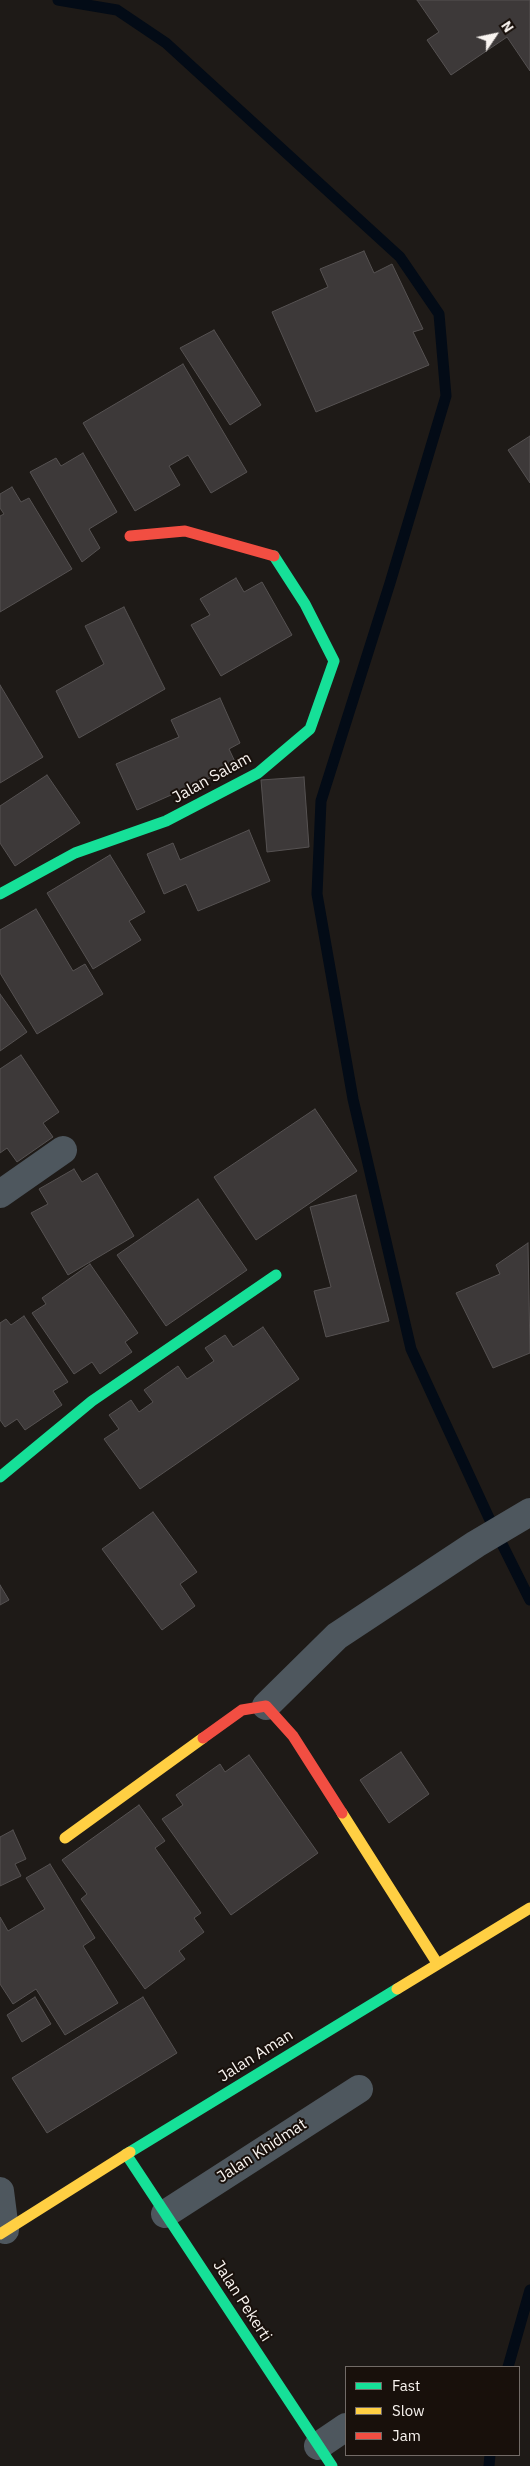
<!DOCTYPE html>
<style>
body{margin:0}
#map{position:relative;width:530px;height:2466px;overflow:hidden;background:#1e1a17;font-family:"IBM Plex Sans",sans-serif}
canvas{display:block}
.legend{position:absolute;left:345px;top:2366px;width:175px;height:90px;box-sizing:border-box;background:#18100b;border:1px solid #726b67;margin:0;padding:6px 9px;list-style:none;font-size:15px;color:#f9f4f0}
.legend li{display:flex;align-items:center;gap:10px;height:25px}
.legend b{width:25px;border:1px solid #726b67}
.north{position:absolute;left:470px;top:10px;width:50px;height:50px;-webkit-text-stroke:4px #18100b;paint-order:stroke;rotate:56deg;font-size:14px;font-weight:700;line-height:20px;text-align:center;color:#f9f4f0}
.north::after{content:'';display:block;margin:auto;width:18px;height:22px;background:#f9f4f0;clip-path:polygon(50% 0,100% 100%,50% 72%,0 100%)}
</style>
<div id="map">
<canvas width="530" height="2466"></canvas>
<ul class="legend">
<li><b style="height:6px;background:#16e098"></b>Fast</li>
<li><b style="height:6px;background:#ffcf43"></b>Slow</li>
<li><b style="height:6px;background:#f24e42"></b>Jam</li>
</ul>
<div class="north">N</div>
</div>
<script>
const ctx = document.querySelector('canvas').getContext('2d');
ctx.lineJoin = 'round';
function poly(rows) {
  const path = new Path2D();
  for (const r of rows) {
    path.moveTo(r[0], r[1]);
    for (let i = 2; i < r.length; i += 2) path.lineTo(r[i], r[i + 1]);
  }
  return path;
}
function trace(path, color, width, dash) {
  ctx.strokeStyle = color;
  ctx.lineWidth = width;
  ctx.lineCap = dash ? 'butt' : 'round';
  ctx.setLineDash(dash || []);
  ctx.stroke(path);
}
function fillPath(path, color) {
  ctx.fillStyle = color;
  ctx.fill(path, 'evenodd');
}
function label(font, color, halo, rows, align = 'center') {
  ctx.font = font + ' "IBM Plex Sans",sans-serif';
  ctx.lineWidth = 4;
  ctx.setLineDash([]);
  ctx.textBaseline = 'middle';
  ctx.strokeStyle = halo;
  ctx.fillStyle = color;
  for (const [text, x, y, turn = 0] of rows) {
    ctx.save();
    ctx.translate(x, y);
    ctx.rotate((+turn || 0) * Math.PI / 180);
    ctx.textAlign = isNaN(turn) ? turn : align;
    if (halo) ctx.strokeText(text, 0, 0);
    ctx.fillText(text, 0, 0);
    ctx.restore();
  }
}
trace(poly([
 [58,0,117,10,166,43,400,257,439,314,446,396,390,583,321,801,317,894,353,1099,411,1349,489,1518,530,1600],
 [508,2367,530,2290],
 [489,2466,490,2455]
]), '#030b16', 11);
const building = poly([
 [417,0,530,0,530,71,507,37,451,75,427,40,439,32,417,0],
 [364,251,374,273,392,264,423,329,413,332,429,365,316,412,272,312,328,287,320,269,364,251],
 [214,330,261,405,230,425,180,348,214,330],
 [183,364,247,472,211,493,188,455,169,466,180,485,135,511,83,423,183,364],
 [530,436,530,483,508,450,530,436],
 [83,453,117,512,89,529,100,548,82,562,30,472,56,458,61,466,83,453],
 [12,487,21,502,29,498,72,569,0,612,0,516,4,514,0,508,0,494,12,487],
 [236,578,244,592,262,582,292,635,221,676,191,625,210,615,200,599,236,578],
 [124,607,165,689,79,738,56,691,104,664,85,626,124,607],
 [0,685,43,757,0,783,0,685],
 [220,698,240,743,229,749,237,766,137,810,116,764,179,737,171,720,220,698],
 [47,775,80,823,15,866,0,843,0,806,47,775],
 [304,777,309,847,267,852,261,780,304,777],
 [249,830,270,881,198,911,186,884,164,894,147,854,173,843,180,860,249,830],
 [110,855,145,912,129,921,141,940,93,969,47,893,110,855],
 [36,909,73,971,85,964,103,994,37,1034,0,973,0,930,36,909],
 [0,994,27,1032,0,1051,0,994],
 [21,1055,59,1112,43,1123,53,1137,17,1162,7,1148,0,1153,0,1069,21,1055],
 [315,1109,357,1171,256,1240,214,1177,315,1109],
 [74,1169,82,1182,97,1173,134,1236,68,1275,31,1213,48,1204,39,1189,74,1169],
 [356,1195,389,1321,326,1337,314,1291,331,1287,310,1207,356,1195],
 [198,1199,247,1270,166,1326,117,1255,198,1199],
 [528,1243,530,1353,493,1368,456,1293,500,1274,496,1265,528,1243],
 [90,1264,138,1333,125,1342,132,1352,100,1374,92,1362,74,1374,32,1313,46,1304,42,1298,90,1264],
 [24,1316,68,1382,53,1391,62,1405,25,1430,17,1419,5,1427,0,1420,0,1323,6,1319,11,1325,24,1316],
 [263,1327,299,1379,140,1489,104,1439,119,1429,109,1415,131,1400,139,1412,153,1402,144,1390,178,1366,187,1379,214,1361,205,1348,225,1335,233,1347,263,1327],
 [153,1512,197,1572,180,1584,195,1606,162,1630,102,1549,153,1512],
 [0,1585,9,1600,0,1605,0,1585],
 [401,1752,429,1794,389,1823,360,1780,401,1752],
 [249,1755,318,1853,231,1915,162,1819,183,1805,176,1795,220,1764,225,1772,249,1755],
 [139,1805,165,1841,155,1848,201,1913,194,1918,204,1932,179,1951,185,1959,145,1989,81,1899,87,1894,62,1860,139,1805],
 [13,1830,26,1859,15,1864,21,1876,0,1886,0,1837,13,1830],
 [50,1864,95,1938,83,1946,118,2003,65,2035,36,1989,13,2004,0,1984,0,1917,8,1931,45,1909,26,1878,50,1864],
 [35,1997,51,2024,22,2042,7,2015,35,1997],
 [143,1997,177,2053,47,2133,12,2078,143,1997]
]);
fillPath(building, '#3d3939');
trace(building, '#565252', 1);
trace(poly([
 [0,1194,63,1150],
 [266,1706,337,1636,476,1544,530,1512],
 [0,2191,5,2230],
 [165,2214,359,2089],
 [318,2446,346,2427]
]), '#4e575e', 28);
trace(poly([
 [0,894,75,853,166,821,258,773,310,729,334,661,305,604,274,556],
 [0,1477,92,1401,276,1275],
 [130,2152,397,1989],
 [126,2154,332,2466]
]), '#16e098', 11);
trace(poly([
 [342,1813,437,1963],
 [65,1838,203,1738],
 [397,1989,530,1908],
 [0,2234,130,2152]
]), '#ffcf43', 11);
trace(poly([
 [130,536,185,531,274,556],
 [203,1738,242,1710,266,1706,293,1736,342,1813]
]), '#f24e42', 11);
label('16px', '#f9f4f0', '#18100b', [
 ["Jalan Salam",212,778,-29],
 ["Jalan Aman",256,2056,-32],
 ["Jalan Khidmat",262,2151,-33],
 ["Jalan Pekerti",242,2301,57]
]);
</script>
